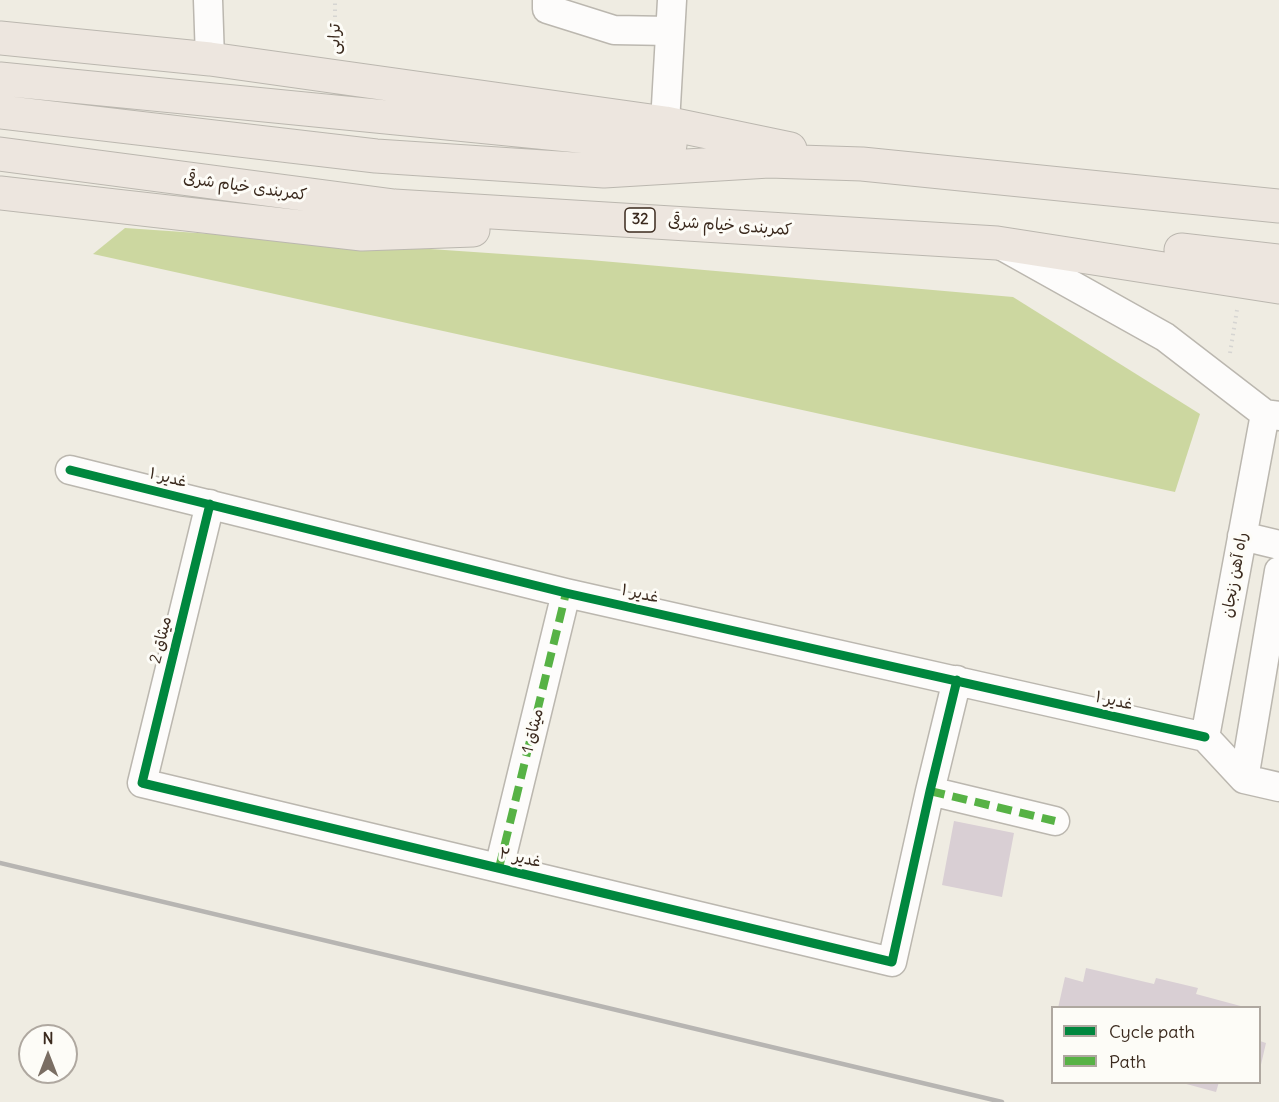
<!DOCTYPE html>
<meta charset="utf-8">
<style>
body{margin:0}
#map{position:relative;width:1279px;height:1102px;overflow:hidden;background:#efece2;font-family:Delius,sans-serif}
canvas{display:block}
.legend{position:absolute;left:1051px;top:1006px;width:210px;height:78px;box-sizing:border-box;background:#fdfcf7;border:2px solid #afa8a0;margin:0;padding:8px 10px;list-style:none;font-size:18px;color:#3b2a1e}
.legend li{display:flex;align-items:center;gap:12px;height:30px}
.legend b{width:30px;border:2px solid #afa8a0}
.north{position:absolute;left:18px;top:1024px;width:60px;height:60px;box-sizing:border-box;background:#fdfcf7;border:2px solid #afa8a0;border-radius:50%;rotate:0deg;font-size:16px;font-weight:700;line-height:24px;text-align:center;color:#3b2a1e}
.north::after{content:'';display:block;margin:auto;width:21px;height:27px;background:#7a6e63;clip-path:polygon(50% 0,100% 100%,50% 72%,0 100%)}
</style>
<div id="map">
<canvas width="1279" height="1102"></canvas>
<ul class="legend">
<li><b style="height:8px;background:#00873e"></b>Cycle path</li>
<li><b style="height:8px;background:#57b245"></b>Path</li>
</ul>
<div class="north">N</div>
</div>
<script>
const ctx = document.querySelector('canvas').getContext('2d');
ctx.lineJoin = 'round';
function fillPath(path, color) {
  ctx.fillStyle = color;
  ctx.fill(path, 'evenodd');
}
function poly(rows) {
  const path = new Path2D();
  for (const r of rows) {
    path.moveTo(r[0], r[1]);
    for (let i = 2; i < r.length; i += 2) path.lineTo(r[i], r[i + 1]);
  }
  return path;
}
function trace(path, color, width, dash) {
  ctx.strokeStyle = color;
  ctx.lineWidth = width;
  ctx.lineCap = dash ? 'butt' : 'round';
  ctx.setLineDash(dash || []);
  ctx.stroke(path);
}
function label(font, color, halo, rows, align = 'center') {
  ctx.font = font + ' Delius,"Playpen Sans Arabic",sans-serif';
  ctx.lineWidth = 6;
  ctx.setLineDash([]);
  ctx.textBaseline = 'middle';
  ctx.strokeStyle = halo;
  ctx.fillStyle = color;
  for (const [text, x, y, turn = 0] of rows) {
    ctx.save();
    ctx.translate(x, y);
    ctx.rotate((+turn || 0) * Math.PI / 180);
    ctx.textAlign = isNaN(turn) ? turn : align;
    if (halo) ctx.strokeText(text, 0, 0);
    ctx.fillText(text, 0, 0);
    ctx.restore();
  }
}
fillPath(poly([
 [125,228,590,260,1013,297,1200,414,1175,492,93,254]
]), '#ccd7a0');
fillPath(poly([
 [954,821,1014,833,1002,897,942,885],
 [1086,968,1154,984,1156,978,1198,988,1196,994,1248,1008,1058,1008,1065,977,1083,982],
 [1260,1041,1266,1043,1260,1069],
 [1179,1082,1219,1082,1216,1092]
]), '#d9cfd4');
const street = poly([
 [208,0,210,59],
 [547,0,547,9,614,30,670,31],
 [665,123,672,0],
 [1004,247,1165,337,1265,414,1279,416],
 [70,470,566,593,1205,737],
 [210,504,142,783,892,962,930,791,957,680],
 [1242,536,1279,545],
 [1205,737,1265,414],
 [1205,737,1244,779,1279,787],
 [1244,779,1279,571],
 [930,791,1055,821],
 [499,868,566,593]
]);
const highway = poly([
 [0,38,210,59,665,123,790,149],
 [0,79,670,145],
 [0,112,376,156,604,171,769,161,862,164,1279,206],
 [0,154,394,206,997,243,1279,287],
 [0,193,362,234,473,230],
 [1181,250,1279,261]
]);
trace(street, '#bbb7af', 31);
trace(highway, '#bbb7af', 35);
trace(poly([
 [335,47,335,0],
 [1230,353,1237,310]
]), '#d6d5d2', 4, [1.5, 4.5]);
trace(street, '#fdfcfb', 28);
trace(highway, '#ede6df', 33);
trace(poly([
 [0,863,1002,1102]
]), '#b7b5b2', 4.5);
trace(poly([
 [930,791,1055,821],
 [499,868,566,593]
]), '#57b245', 8, [15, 8]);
trace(poly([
 [70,470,566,593,1205,737],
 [210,504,142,783,892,962,930,791,957,680]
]), '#00873e', 9);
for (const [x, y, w] of [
 [640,220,30]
]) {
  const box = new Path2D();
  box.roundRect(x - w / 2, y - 12, w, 24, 4.5);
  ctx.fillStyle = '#fdfcf7';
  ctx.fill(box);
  trace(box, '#3b2a1e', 1.5);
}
label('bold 15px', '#3b2a1e', null, [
 ["32",640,220]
]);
label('16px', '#3b2a1e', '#fdfcf7', [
 ["ترابی",335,39,-89],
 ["کمربندی خیام شرقی",245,187,8],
 ["کمربندی خیام شرقی",730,226,4],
 ["غدیر ۱",168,478,14],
 ["راه آهن زنجان",1235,575,-80],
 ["غدیر ۱",640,594,13],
 ["میثاق 2",161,640,-76],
 ["غدیر ۱",1114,701,13],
 ["میثاق 1",533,731,-76],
 ["غدیر ۲",520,858,13]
]);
</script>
